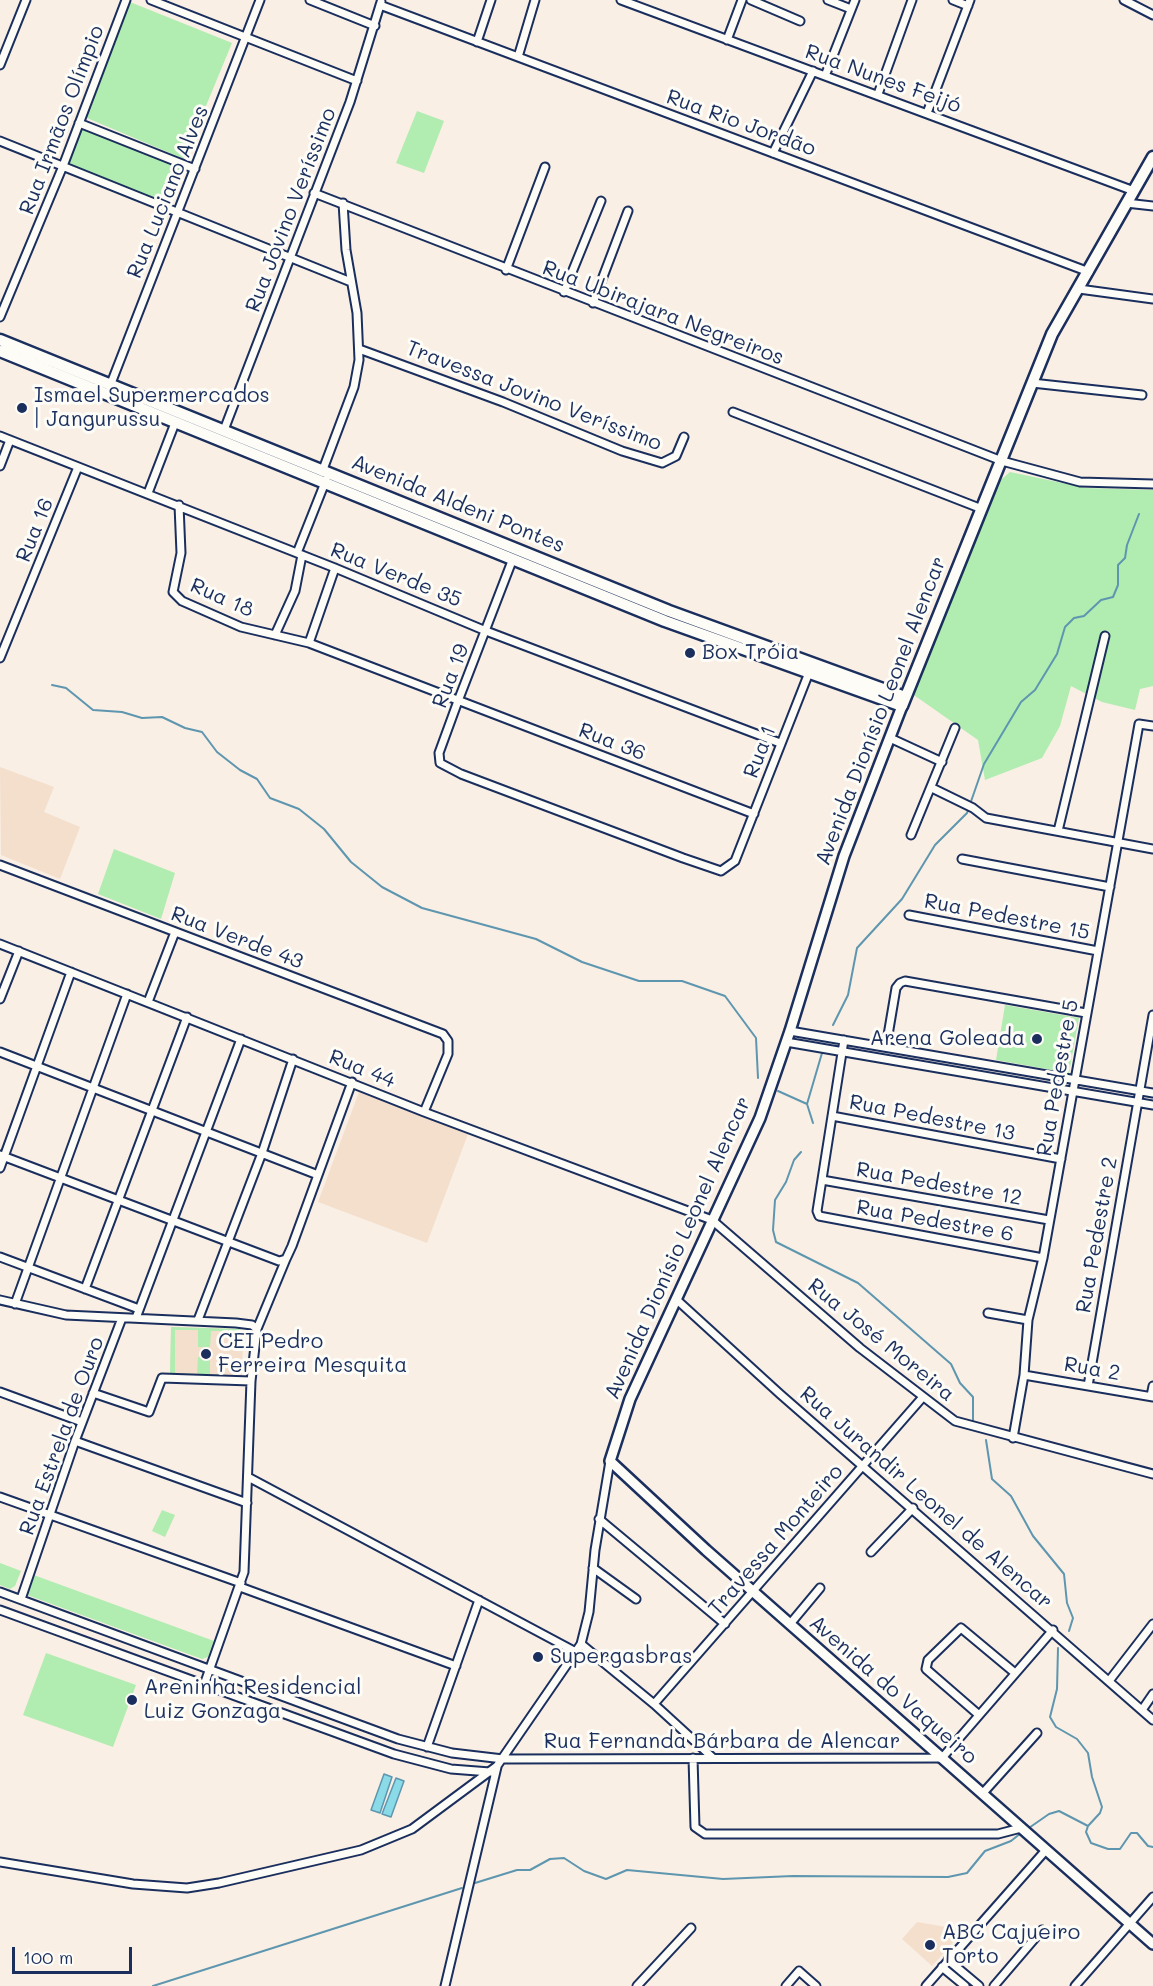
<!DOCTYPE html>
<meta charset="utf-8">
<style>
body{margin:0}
#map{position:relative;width:1153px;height:1986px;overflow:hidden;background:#f9efe4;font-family:Mali,sans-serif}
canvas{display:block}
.scale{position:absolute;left:12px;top:1947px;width:120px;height:27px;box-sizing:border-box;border:3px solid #1b2f5e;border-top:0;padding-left:8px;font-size:18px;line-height:21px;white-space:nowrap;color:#1b2f5e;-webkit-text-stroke:4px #fdfcf7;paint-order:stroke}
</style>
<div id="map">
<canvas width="1153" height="1986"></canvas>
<div class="scale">100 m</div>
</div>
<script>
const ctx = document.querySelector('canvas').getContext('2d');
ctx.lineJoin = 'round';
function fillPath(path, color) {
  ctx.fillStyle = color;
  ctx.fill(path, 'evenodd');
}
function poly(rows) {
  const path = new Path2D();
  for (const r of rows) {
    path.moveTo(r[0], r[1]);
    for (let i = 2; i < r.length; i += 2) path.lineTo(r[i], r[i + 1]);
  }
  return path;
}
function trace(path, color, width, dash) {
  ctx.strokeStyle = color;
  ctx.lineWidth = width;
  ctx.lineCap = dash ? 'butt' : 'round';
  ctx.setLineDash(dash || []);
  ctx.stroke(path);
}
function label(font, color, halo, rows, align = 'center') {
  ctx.font = font + ' Mali,sans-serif';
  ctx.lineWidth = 6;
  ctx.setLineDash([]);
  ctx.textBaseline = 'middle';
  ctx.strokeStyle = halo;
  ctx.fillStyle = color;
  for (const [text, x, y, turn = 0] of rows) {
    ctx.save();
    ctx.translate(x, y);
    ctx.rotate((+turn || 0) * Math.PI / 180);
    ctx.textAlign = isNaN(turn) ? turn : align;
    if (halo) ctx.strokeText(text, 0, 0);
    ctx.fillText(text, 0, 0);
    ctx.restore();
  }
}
fillPath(poly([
 [0,767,54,787,44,812,80,827,60,879,1,855],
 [359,1092,468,1134,427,1243,318,1202],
 [171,1327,240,1329,243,1334,242,1377,170,1374],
 [917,1922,964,1930,932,1966,902,1939]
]), '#f4dfcd');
fillPath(poly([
 [130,2,232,43,184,159,87,118],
 [417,111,444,121,424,173,396,163],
 [81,127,183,168,168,204,67,163],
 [1010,472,1086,488,1153,490,1153,686,1140,689,1135,710,1102,702,1071,686,1060,726,1042,758,985,780,978,740,911,693,996,484],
 [114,849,175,873,161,919,98,894],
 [1005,1005,1079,1018,1069,1073,996,1060],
 [171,1327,240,1329,243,1334,243,1348,233,1347,233,1331,211,1331,210,1347,198,1347,198,1330,175,1330,175,1373,197,1374,198,1357,210,1357,210,1374,232,1376,170,1374],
 [162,1510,175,1515,165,1537,152,1531],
 [0,1563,21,1571,15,1586,10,1589,0,1585],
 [31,1574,214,1641,208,1657,202,1659,27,1595],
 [46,1653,136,1685,113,1747,23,1715]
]), '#b1ecb1');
const water = poly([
 [384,1774,392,1777,380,1813,371,1810,384,1774],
 [396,1778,404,1781,391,1817,382,1814,396,1778]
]);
fillPath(water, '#8adae7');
trace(water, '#5e96b0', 1.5);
trace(poly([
 [52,685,66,688,93,710,122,712,142,718,162,717,185,728,202,732,217,752,240,770,257,779,270,798,299,809,324,829,351,862,382,887,422,908,536,939,582,962,639,981,682,981,725,996,756,1038,758,1078],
 [833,1025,848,995,857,948,902,899,935,845,967,813,984,764,1021,702,1035,690,1057,654,1065,627,1074,618,1084,616,1101,600,1113,597,1118,585,1118,565,1125,558,1127,545,1139,514],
 [778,1091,807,1104,813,1123],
 [807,1104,822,1053],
 [801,1152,794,1160,786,1182,775,1200,773,1230,776,1242,858,1283,951,1364,960,1383,973,1397,973,1424],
 [986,1440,992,1479,1011,1496,1033,1536,1064,1574,1067,1603,1073,1618,1069,1631],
 [1058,1648,1057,1689,1050,1717,1056,1727,1077,1739,1088,1753,1092,1777,1102,1807,1100,1813,1088,1826,1086,1832,1091,1843,1108,1849,1120,1849,1131,1833,1137,1833,1148,1846,1153,1847],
 [1026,1830,1049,1814,1059,1811,1088,1826],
 [475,1883,517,1870,530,1870,550,1859,564,1858,584,1871,606,1879,627,1870,723,1879,793,1876,948,1877,967,1873,985,1851,1011,1841,1021,1833],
 [153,1986,462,1888]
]), '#5e96b0', 2);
const minor = poly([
 [151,0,357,81],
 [310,0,375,26],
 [621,0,1134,191],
 [751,0,800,21],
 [828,0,851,9],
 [953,0,968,6],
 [1124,0,1153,15],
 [380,5,1089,272],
 [727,40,742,0],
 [477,42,491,0],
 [518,57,535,0],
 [0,65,26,0],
 [825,76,855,0],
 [878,94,912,0],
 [927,113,970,0],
 [79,123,195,169],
 [0,141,351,282],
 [773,153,813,71],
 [314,193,1002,461,1080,482,1153,484],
 [1126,203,1153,206],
 [506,270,545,167],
 [1079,289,1153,299],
 [564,292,601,201],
 [593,303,628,211],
 [0,317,63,166,126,0],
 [359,349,503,402,622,451,662,463,676,456,684,437],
 [1032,383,1142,395],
 [110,386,260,0],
 [733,412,982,509],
 [224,430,350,102,381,2],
 [0,436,335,568,486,631,780,743],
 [0,466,10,440],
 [322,472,354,387,359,360,357,313,346,250,343,203],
 [148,493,175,423],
 [179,505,181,553,173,592,182,601,241,627,309,643,754,814],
 [297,553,326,480],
 [512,561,458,701,439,753,440,763,461,774,683,858,721,871,735,861,810,670],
 [275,635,295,591,302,555],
 [309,643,335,568],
 [0,658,78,467],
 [890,738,942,762],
 [932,788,973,808,986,818,1153,849],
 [1058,831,1105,636],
 [911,835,955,728],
 [962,859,1110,887],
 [0,865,443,1034,448,1041,448,1054,424,1112],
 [909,915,1098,951],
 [0,944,424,1112,712,1220,860,1348,955,1421,1153,1474],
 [0,999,19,951],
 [148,1002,175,932],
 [790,1031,1153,1093],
 [844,1040,817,1211,819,1216,1043,1258],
 [786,1042,1153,1105],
 [886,1047,896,988,900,983,905,981,1086,1013],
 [0,1052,318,1175],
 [832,1116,1061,1159],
 [0,1155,279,1261,286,1259,292,1246,352,1082],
 [0,1168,71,972],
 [822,1180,1049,1220],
 [0,1257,139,1309],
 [85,1289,187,1017],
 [0,1300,66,1315,236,1323,252,1325,257,1329,251,1381,244,1572,204,1685],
 [677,1300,780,1394,1153,1720],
 [15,1304,127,994],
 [988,1313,1028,1320],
 [136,1318,241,1039],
 [198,1320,262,1153,293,1059],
 [257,1329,286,1259],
 [1024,1375,1153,1397],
 [1088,1386,1153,1015],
 [0,1392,82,1422],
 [93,1393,149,1412,162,1378,251,1381],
 [1151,1396,1153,1386],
 [1013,1438,1024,1375,1028,1320,1043,1258,1139,724,1153,726],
 [75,1441,247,1503],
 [248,1477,576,1652],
 [0,1497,241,1583],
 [599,1519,725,1624],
 [871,1552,913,1508],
 [593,1568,636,1599],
 [240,1587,456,1666],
 [0,1592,398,1739,452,1753,503,1759,942,1758,1053,1630],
 [21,1599,75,1441,122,1318],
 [0,1610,394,1754,451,1769,490,1772],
 [790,1624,820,1588],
 [581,1644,654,1704,713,1758],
 [1109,1681,1153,1624],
 [654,1704,922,1398],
 [1142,1710,1153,1694],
 [979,1715,926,1669,928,1660,961,1628,1015,1673],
 [427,1747,479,1600],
 [693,1758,695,1827,705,1834,998,1834,1021,1828],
 [983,1793,1037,1733],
 [0,1862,133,1884,187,1888,219,1883,361,1850,412,1829,497,1766,581,1644,589,1612,595,1550,610,1461],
 [948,1960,979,1986],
 [942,1967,965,1986],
 [445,1986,497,1767],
 [637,1986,691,1928],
 [786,1986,799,1971,816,1986],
 [926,1986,1046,1850],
 [994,1986,1042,1930],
 [1075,1986,1153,1897]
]);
const tertiary = poly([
 [902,706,844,856,790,1031,760,1118,630,1399,610,1461,706,1550,1153,1944]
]);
const secondary = poly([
 [0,340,669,611,905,697],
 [0,351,665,621,902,706,1052,334,1153,157]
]);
trace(minor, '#1b2f5e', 11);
trace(tertiary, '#1b2f5e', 14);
trace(secondary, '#1b2f5e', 15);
trace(minor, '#fdfcf7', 7);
trace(tertiary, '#fdfcf7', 9);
trace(secondary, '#fdfcf7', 10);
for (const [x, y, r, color] of [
 [22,408,6,"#1b2f5e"],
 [690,653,6,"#1b2f5e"],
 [1037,1039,6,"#1b2f5e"],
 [206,1354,6,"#1b2f5e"],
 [538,1657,6,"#1b2f5e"],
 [132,1700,6,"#1b2f5e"],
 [930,1945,6,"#1b2f5e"]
]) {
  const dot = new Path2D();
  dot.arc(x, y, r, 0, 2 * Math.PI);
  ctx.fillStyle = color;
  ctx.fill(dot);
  trace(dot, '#fdfcf7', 2);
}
label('21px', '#1b2f5e', '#fdfcf7', [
 ["Rua Nunes Feijó",883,79,20],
 ["Rua Irmãos Olímpio",62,120,-69],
 ["Rua Rio Jordão",741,123,20],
 ["Rua Luciano Alves",168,192,-68],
 ["Rua Jovino Veríssimo",291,210,-69],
 ["Rua Ubirajara Negreiros",663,313,21],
 ["Travessa Jovino Veríssimo",534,396,21],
 ["Avenida Aldeni Pontes",458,504,22],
 ["Rua 16",35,530,-68],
 ["Rua Verde 35",396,575,22],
 ["Rua 18",222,598,24],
 ["Rua 19",451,676,-69],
 ["Avenida Dionísio Leonel Alencar",881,711,-69],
 ["Rua 36",612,742,21],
 ["Rua 1",760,752,-69],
 ["Rua Pedestre 15",1007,917,11],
 ["Rua Verde 43",237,938,21],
 ["Rua 44",362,1069,22],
 ["Rua Pedestre 5",1058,1078,-80],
 ["Rua Pedestre 13",932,1118,11],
 ["Rua Pedestre 12",939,1184,10],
 ["Rua Pedestre 6",935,1221,10],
 ["Rua Pedestre 2",1097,1235,-80],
 ["Avenida Dionísio Leonel Alencar",678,1248,-66],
 ["Rua José Moreira",881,1340,39],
 ["Rua 2",1092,1369,10],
 ["Rua Estrela de Ouro",62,1436,-70],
 ["Rua Jurandir Leonel de Alencar",926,1498,41],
 ["Travessa Monteiro",776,1540,-49],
 ["Avenida do Vaqueiro",893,1690,41],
 ["Rua Fernanda Bárbara de Alencar",722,1742]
]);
label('21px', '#1b2f5e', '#fdfcf7', [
 ["Ismael Supermercados",34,396],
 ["| Jangurussu",34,420],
 ["Box Tróia",702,653],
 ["Arena Goleada",1025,1039,"right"],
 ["CEI Pedro",218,1342],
 ["Ferreira Mesquita",218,1366],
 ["Supergasbras",550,1657],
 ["Areninha Residencial",144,1688],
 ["Luiz Gonzaga",144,1712],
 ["ABC Cajueiro",942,1933],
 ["Torto",942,1957]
], 'left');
</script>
